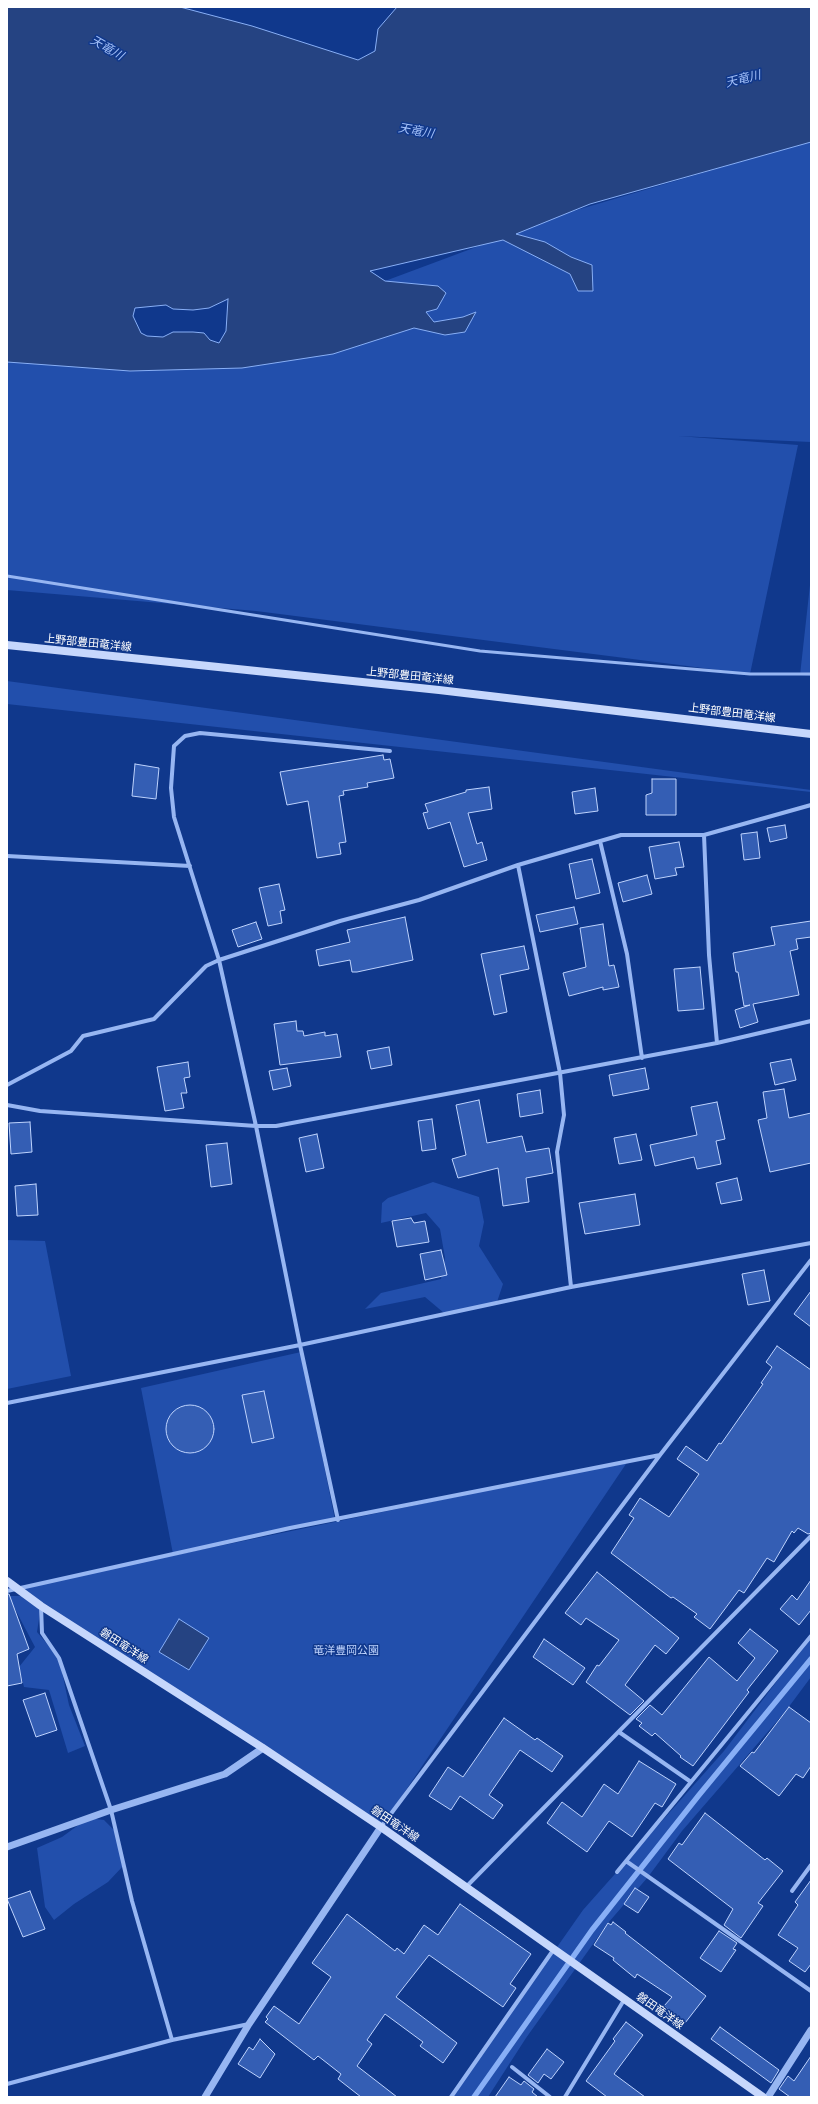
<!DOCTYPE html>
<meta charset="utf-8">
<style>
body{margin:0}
#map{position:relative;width:818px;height:2104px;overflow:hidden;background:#10388c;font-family:"Public Sans",sans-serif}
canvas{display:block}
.frame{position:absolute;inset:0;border:8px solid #fff;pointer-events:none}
</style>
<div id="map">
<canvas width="818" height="2104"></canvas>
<div class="frame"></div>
</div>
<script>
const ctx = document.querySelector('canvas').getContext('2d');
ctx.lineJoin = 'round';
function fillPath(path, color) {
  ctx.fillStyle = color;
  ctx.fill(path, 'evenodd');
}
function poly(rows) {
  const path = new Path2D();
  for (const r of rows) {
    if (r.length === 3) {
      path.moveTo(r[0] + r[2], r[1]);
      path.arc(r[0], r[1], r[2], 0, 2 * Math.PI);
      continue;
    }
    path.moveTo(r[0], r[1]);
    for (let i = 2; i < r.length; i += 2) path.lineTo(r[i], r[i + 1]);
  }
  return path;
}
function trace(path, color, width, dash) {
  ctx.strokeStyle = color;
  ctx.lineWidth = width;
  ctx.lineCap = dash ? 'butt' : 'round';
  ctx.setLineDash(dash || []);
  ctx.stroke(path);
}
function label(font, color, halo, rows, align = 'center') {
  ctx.font = font + ' "Public Sans","Noto Sans JP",sans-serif';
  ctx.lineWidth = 3;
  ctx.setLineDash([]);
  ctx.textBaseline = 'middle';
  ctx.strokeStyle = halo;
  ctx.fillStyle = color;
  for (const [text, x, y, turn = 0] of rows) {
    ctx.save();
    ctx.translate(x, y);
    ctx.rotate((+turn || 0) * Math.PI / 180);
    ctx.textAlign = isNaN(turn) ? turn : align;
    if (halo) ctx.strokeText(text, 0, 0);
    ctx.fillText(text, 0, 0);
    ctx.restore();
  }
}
fillPath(poly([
 [811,141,811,442,678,436,798,445,750,674,256,611,7,590,7,357,197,369,385,281,570,212],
 [811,576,811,676,800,675],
 [7,681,811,790,811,792,7,704],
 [433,1182,479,1197,484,1222,479,1246,503,1284,497,1302,444,1313,425,1297,365,1309,381,1293,441,1279,445,1258,440,1229,426,1213,381,1223,382,1203,388,1198],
 [7,1240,45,1241,71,1376,7,1389],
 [301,1352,335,1520,173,1554,141,1388],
 [628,1461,381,1827,17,1588],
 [7,1596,28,1596,41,1606,37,1632,59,1658,69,1705,85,1746,68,1753,49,1690,24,1687,19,1667,35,1647,15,1609,7,1612],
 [811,1636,811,1677,785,1712,682,1831,648,1877,608,1923,526,2038,488,2097,452,2097,583,1910,724,1751],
 [88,1818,104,1820,116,1832,124,1865,108,1882,74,1904,54,1920,45,1907,37,1848,62,1837]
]), '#224fac');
const water = poly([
 [7,7,180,7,252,26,358,60,375,51,378,29,397,7,811,7,811,142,590,204,516,234,545,242,571,257,592,265,593,291,578,291,570,274,503,240,370,271,385,281,438,286,446,293,437,309,426,312,434,322,463,317,476,312,465,332,445,335,414,328,333,354,242,368,130,371,7,362,7,7],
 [228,299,226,331,219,343,210,340,204,333,193,332,173,332,163,337,147,336,141,333,133,316,135,308,166,305,173,309,193,310,209,308,228,299],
 [179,1619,209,1638,189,1670,159,1652,179,1619]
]);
fillPath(water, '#254382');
trace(water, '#88aff6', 1);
trace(poly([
 [474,2097,592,1930,699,1795,811,1659]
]), '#88aff6', 5.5);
const building = poly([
 [383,755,384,760,390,759,394,778,367,783,368,787,343,791,344,795,339,796,346,842,339,843,341,854,317,858,308,801,287,805,280,772,383,755],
 [135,764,159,768,156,799,132,796,135,764],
 [652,779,676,779,676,815,646,815,646,795,652,793,652,779],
 [489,787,492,809,468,813,477,844,482,842,487,860,464,867,450,822,428,829,423,813,428,812,425,804,466,792,466,790,489,787],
 [595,788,598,811,575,814,572,792,595,788],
 [785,825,787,838,770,842,767,828,785,825],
 [757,832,760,858,744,860,741,834,757,832],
 [679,842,684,867,675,868,677,875,655,879,649,847,679,842],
 [592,859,600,893,576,899,569,864,592,859],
 [647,875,652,894,623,902,618,883,647,875],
 [279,884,285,910,280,911,282,923,268,926,259,888,279,884],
 [574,907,578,924,540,932,536,915,574,907],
 [405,917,413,960,357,972,352,972,350,960,319,966,316,950,350,942,347,930,405,917],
 [811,921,811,937,796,939,798,949,790,951,799,995,753,1004,758,1022,740,1028,735,1010,750,1005,744,1006,738,972,736,972,733,953,775,945,771,927,811,921],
 [256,922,262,939,238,947,232,930,256,922],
 [603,924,609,966,614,965,619,987,603,990,603,987,569,996,563,973,586,967,580,928,603,924],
 [524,946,529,969,500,975,507,1012,494,1015,481,954,524,946],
 [700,967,704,1009,678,1011,674,969,700,967],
 [296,1021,297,1031,303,1031,304,1036,325,1032,325,1036,337,1034,341,1057,280,1065,274,1024,296,1021],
 [389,1047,392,1065,371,1069,367,1051,389,1047],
 [791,1059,796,1080,775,1085,770,1063,791,1059],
 [188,1062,190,1077,184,1078,187,1093,181,1093,184,1108,165,1111,157,1067,188,1062],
 [287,1068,291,1086,273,1090,269,1071,287,1068],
 [645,1068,649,1089,613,1096,609,1075,645,1068],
 [784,1089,789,1118,811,1113,811,1163,770,1172,758,1120,767,1118,763,1092,784,1089],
 [540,1090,543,1113,520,1117,517,1094,540,1090],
 [479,1100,487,1143,522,1136,526,1152,549,1148,553,1173,526,1178,529,1202,503,1206,498,1168,458,1178,452,1159,466,1155,456,1105,479,1100],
 [717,1102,725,1139,716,1141,721,1164,697,1169,694,1157,655,1166,650,1145,697,1135,691,1107,717,1102],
 [432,1119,436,1149,422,1151,418,1121,432,1119],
 [30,1122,32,1152,11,1154,9,1123,30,1122],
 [317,1134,324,1168,306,1172,299,1138,317,1134],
 [636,1134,642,1160,619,1164,614,1138,636,1134],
 [227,1143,232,1184,211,1187,206,1145,227,1143],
 [737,1178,742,1200,721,1204,716,1183,737,1178],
 [36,1184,38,1215,17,1216,15,1186,36,1184],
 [635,1194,640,1225,585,1234,579,1203,635,1194],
 [411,1218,414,1223,425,1221,429,1242,397,1247,392,1221,411,1218],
 [441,1250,447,1275,425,1280,420,1254,441,1250],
 [764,1270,770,1301,748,1305,742,1274,764,1270],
 [811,1291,811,1327,794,1314,811,1291],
 [777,1346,811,1370,811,1533,808,1534,798,1528,794,1533,792,1531,774,1562,767,1558,744,1593,739,1590,710,1629,694,1617,697,1614,673,1597,671,1598,611,1553,634,1518,629,1515,640,1498,669,1517,699,1474,677,1459,686,1446,707,1461,719,1443,721,1444,763,1384,761,1383,772,1367,766,1362,777,1346],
 [264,1391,274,1438,252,1443,242,1395,264,1391],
 [190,1429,24],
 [597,1572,679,1638,666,1654,655,1645,625,1685,644,1701,630,1715,586,1682,597,1665,599,1666,619,1640,586,1618,581,1625,565,1613,597,1572],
 [811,1580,811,1610,799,1625,780,1609,792,1595,797,1600,811,1580],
 [7,1594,9,1594,29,1649,17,1654,22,1683,7,1686,7,1594],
 [750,1629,778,1651,747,1690,749,1692,693,1766,680,1757,681,1756,655,1733,652,1736,639,1726,642,1723,636,1719,650,1705,662,1715,709,1657,737,1681,755,1658,738,1643,750,1629],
 [544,1639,585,1668,573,1685,533,1657,544,1639],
 [45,1693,57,1730,36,1737,23,1700,45,1693],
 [789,1707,811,1723,811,1766,803,1778,796,1774,779,1796,740,1766,752,1752,754,1753,789,1707],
 [504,1718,535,1740,537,1738,563,1756,552,1772,520,1750,489,1795,503,1805,493,1819,460,1796,451,1810,429,1796,448,1767,463,1777,504,1718],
 [639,1761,676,1784,662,1807,655,1803,632,1837,609,1821,587,1852,547,1823,562,1802,582,1817,604,1784,618,1794,639,1761],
 [705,1813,765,1860,767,1858,783,1871,758,1903,763,1906,741,1938,724,1925,733,1909,668,1859,679,1843,682,1845,705,1813],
 [811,1880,811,1964,805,1972,789,1961,798,1948,778,1935,798,1905,795,1902,811,1880],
 [635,1888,649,1897,638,1913,624,1904,635,1888],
 [30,1891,45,1929,23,1937,7,1899,30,1891],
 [460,1904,531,1954,510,1984,516,1988,503,2007,429,1955,396,1997,457,2043,443,2063,420,2046,423,2042,385,2014,367,2040,372,2044,357,2066,397,2097,361,2097,338,2079,341,2074,318,2056,314,2060,265,2022,268,2019,266,2017,274,2006,299,2024,331,1977,312,1963,347,1914,395,1951,397,1948,404,1954,424,1925,438,1935,460,1904],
 [613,1922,626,1932,625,1933,706,1996,685,2023,664,2006,672,1997,637,1974,635,1978,613,1960,614,1958,594,1945,608,1923,611,1925,613,1922],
 [719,1931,737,1943,733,1949,736,1950,721,1972,700,1958,719,1931],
 [626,2022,643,2035,614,2074,645,2097,607,2097,586,2081,615,2041,613,2039,626,2022],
 [720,2027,779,2070,771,2083,711,2039,720,2027],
 [260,2039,275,2054,260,2078,238,2064,249,2047,253,2050,260,2039],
 [547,2049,564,2062,551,2079,544,2074,538,2083,528,2075,547,2049],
 [811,2056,811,2097,790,2097,779,2089,788,2076,794,2081,811,2056],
 [509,2077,521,2085,524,2081,534,2089,532,2092,538,2097,495,2097,509,2077]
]);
fillPath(building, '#345eb4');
trace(building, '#bed3fd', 1);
trace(poly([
 [7,576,480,651,750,674,811,674]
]), '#97b6f2', 3);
trace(poly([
 [704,835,709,955,717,1043],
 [600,841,627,954,642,1058],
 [7,856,190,866],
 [518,865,560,1073,564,1115,557,1152,571,1287],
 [7,1085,71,1051,83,1036,154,1019,206,966,219,960,340,921,419,900,518,865,621,835,704,835,811,805],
 [7,1105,40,1111,256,1126,276,1126,717,1043,811,1021],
 [7,1403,300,1345,571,1287,811,1243],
 [338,1520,300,1345,256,1126,219,960,174,817,171,788,174,746,185,736,200,733,390,751],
 [7,1591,290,1528,660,1455],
 [41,1606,42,1633,59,1658,111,1810,132,1901,172,2040],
 [619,1732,691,1782],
 [381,1827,660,1455,811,1260],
 [626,1861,811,1991],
 [617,1872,811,1636],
 [467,1886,811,1536],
 [792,1891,811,1865],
 [512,2067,550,2097],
 [7,2084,172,2040,249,2024],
 [451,2097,554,1949],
 [565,2097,624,2000]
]), '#97b6f2', 4);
trace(poly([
 [7,1847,111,1810,225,1774,263,1748],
 [205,2097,249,2024,381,1827],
 [768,2097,811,2030]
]), '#97b6f2', 7);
trace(poly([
 [7,645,439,690,811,734],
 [7,1581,41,1606,263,1748,381,1827,763,2097]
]), '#c6d7fc', 8);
label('11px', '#fff', '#10388c', [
 ["上野部豊田竜洋線",88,643,6],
 ["上野部豊田竜洋線",410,676,6],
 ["上野部豊田竜洋線",732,713,7],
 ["磐田竜洋線",124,1646,33],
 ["磐田竜洋線",395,1824,34],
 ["磐田竜洋線",660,2011,35]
]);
label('11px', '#bed3fd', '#10388c', [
 ["竜洋豊岡公園",346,1651]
]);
label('italic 12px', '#a3c0f9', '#10388c', [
 ["天竜川",107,48,30],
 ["天竜川",743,79,-14],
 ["天竜川",416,131,10]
]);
</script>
